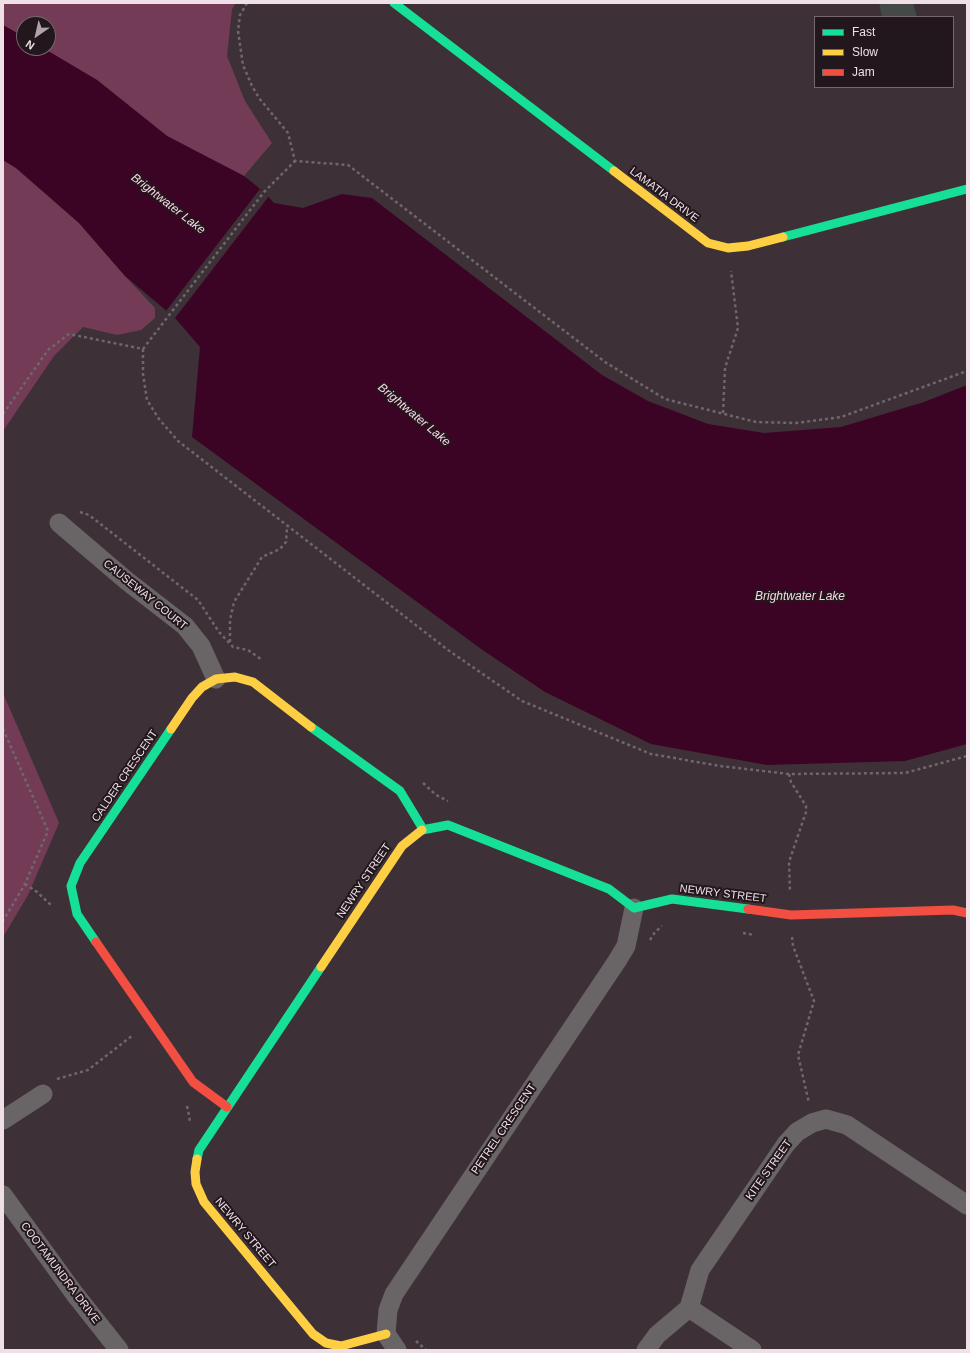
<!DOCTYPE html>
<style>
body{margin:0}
#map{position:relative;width:970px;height:1353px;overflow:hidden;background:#3d3137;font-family:Helvetica,sans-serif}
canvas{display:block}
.frame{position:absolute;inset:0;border:4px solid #efdfe6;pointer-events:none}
.legend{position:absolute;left:814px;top:16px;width:140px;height:72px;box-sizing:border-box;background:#22171c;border:1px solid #74676d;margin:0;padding:5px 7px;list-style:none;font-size:12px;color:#efdfe6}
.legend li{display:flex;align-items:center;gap:8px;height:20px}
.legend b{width:20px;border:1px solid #74676d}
.north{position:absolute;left:16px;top:16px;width:40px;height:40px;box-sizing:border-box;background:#22171c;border:1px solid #74676d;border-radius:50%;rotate:214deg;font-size:11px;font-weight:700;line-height:16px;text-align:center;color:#efdfe6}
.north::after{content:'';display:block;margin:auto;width:14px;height:18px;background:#b1a2a9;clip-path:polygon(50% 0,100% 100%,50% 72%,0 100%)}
</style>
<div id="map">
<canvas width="970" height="1353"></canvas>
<div class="frame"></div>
<ul class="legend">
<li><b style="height:5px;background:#16e098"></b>Fast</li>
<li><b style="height:5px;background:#ffcf43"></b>Slow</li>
<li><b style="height:5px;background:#f24e42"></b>Jam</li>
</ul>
<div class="north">N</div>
</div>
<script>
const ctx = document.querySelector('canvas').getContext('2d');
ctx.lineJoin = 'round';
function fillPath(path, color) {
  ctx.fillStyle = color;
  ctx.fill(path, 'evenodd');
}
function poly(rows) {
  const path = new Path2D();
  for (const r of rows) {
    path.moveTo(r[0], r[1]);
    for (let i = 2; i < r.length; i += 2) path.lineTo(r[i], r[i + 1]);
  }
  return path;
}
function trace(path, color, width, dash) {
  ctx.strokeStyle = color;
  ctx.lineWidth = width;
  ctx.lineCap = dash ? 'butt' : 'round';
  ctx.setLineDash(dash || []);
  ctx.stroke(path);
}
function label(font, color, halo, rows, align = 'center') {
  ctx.font = font + ' Helvetica,sans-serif';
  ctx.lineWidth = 4;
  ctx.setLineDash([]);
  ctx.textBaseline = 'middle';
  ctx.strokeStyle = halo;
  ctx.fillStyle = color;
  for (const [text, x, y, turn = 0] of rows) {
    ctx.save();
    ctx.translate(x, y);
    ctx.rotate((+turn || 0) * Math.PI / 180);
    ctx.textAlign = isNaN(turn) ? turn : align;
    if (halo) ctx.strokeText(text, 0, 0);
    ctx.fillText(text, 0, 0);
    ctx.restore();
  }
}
fillPath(poly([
 [3,3,236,3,232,9,227,56,245,101,272,143,244,176,167,136,97,80,43,48,48,48,48,24,24,24,24,37,3,25],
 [3,160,16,168,79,223,125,276,155,308,155,318,141,330,117,335,83,327,54,356,3,431],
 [3,693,59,823,28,895,3,937]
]), '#733b56');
fillPath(poly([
 [3,25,24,37,24,48,43,48,97,80,167,136,244,176,264,192,274,203,303,208,342,194,372,198,602,375,648,401,708,424,764,433,841,427,924,402,967,385,967,744,905,761,767,765,651,744,545,692,484,651,192,437,200,347,175,318,125,276,79,223,16,168,3,160]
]), '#3c0424');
fillPath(poly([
 [260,189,269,196,175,318,166,311]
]), '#3d3137');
fillPath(poly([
 [879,3,913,3,917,17,882,17]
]), '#444a48');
trace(poly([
 [247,3,240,15,238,31,243,65,252,86,259,98,288,133,295,161,348,165,605,362,665,399,756,422,796,423,841,417,967,371],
 [143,349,143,374,147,400,159,419,178,441,448,650,522,701,651,754,720,766,789,774,905,773,967,756],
 [723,413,725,368,738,328,731,271],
 [3,414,48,350,69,334,143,349,264,192,295,161],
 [80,512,89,515,198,600,219,632,233,647,248,650,262,660],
 [230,642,230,620,234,602,262,557,280,549,286,542,287,527],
 [3,729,48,831,25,884,3,921],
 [789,774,791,782,806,806,806,812,789,862,790,892],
 [423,783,436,795,448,801],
 [25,884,37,892,51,905],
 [743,933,754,935],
 [792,937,793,946,814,1001,798,1055,809,1103],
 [650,940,655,932,662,926],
 [57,1079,88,1070,133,1035],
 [187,1106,189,1115,190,1122],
 [416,1341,426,1350]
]), '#6e676b', 2.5, [3, 3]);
trace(poly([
 [59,523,127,581,185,626,201,646,216,679],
 [3,1120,43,1094],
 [3,1195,74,1293,119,1350],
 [689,1308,752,1350],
 [397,1350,386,1334,388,1310,394,1294,617,961,626,946,634,908],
 [646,1350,657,1335,689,1308,700,1270,786,1144,797,1132,812,1123,826,1119,847,1125,967,1205]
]), '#696466', 19);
trace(poly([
 [394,3,614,171],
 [783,237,967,189],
 [311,727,400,791,423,829],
 [422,830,448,825,609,889,634,908,672,899,748,909],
 [96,942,77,914,71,886,80,863,171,729],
 [197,1159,199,1150,321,967]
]), '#16e098', 9);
trace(poly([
 [614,171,708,243,728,248,748,246,783,237],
 [171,729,192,698,202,687,216,679,235,677,253,682,311,727],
 [321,967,402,846,422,830],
 [197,1159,195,1172,196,1184,204,1202,313,1334,326,1343,341,1346,386,1334]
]), '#ffcf43', 9);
trace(poly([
 [748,909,791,915,953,910,967,913],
 [96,942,193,1082,227,1107]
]), '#f24e42', 9);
label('11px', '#efdfe6', '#22171c', [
 ["LAMATIA DRIVE",664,195,37],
 ["CAUSEWAY COURT",145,595,39],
 ["CALDER CRESCENT",125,776,-56],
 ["NEWRY STREET",364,881,-56],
 ["NEWRY STREET",723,894,7],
 ["PETREL CRESCENT",504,1129,-56],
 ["KITE STREET",769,1170,-55],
 ["NEWRY STREET",245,1233,50],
 ["COOTAMUNDRA DRIVE",60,1273,53]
]);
label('italic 12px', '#fed3e5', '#22171c', [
 ["Brightwater Lake",168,204,38],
 ["Brightwater Lake",414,415,40],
 ["Brightwater Lake",800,597]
]);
</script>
